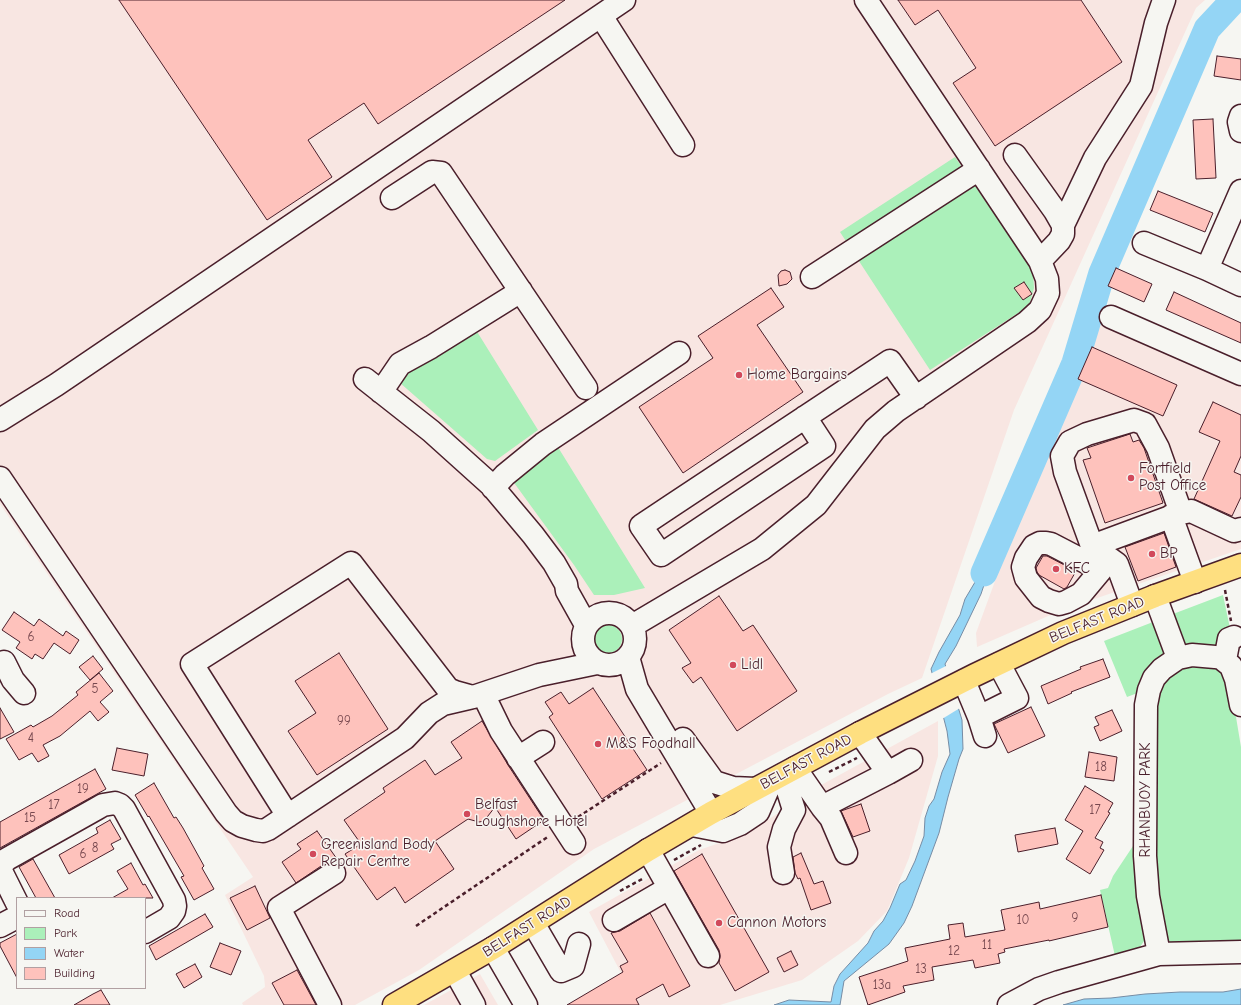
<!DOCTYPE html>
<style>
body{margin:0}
#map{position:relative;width:1241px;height:1005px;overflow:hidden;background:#f6f6f2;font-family:"Comic Neue",sans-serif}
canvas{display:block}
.legend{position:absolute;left:16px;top:897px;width:130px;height:92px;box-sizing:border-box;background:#f6f6f2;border:1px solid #b1a0a2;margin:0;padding:5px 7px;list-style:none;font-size:12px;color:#4a1f2b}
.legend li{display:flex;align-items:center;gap:8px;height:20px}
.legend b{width:20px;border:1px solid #b1a0a2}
</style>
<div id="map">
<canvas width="1241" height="1005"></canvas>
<ul class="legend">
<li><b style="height:5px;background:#f6f6f2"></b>Road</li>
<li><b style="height:11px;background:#abf0ba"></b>Park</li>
<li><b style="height:11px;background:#94d5f5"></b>Water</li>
<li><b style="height:11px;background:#fec2bc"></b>Building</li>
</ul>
</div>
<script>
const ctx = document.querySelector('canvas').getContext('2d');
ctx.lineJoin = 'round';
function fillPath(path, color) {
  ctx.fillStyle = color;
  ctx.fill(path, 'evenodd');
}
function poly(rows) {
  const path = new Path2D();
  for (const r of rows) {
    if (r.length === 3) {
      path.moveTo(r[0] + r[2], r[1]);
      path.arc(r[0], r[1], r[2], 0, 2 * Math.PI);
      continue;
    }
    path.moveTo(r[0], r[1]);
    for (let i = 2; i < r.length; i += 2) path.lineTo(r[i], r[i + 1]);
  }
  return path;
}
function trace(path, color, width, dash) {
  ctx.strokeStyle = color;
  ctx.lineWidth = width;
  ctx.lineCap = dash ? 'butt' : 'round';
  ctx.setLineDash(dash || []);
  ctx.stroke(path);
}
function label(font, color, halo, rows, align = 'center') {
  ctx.font = font + ' "Comic Neue",sans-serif';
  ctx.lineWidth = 3;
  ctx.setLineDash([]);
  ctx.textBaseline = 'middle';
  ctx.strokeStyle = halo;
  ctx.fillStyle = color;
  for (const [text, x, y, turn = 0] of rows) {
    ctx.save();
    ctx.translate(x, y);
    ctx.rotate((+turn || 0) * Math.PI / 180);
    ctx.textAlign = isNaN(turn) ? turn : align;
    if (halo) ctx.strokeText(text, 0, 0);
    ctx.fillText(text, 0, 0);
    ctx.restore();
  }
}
fillPath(poly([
 [0,0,1205,0,1196,8,1014,410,922,678,888,694,594,849,419,970,355,1005,243,1005,242,1003,265,987,264,976,225,895,253,877,0,504],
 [1094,317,1241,384,1241,549,1062,610,977,647,976,633,1028,491],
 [938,721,938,756,909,858,887,911,858,941,802,980,720,1005,639,1005,621,973,589,912,699,850,746,834,823,784],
 [480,974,498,1005,424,1005]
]), '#f8e6e2');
fillPath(poly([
 [955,157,1033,270,1034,288,1029,306,930,370,840,232],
 [476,330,538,430,495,461,487,459,399,382,408,367],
 [556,444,645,588,614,595,594,595,574,565,512,480],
 [1223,595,1231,633,1222,646,1185,647,1173,614],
 [1153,622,1167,652,1140,692,1127,697,1104,641],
 [608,639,14],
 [1178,664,1217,665,1230,681,1241,747,1241,944,1177,946,1169,941,1164,933,1155,891,1153,700,1161,678],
 [1133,846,1136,878,1145,936,1144,941,1140,947,1135,951,1115,956,1100,890,1108,888,1113,876]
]), '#abf0ba');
const water = poly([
 [981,572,988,573,981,594,956,646,945,664,962,720,963,749,959,759,948,797,939,833,912,906,904,923,889,944,844,981,840,1005,774,1005,789,1000,831,1002,834,986,840,974,868,943,874,931,883,921,890,908,900,884,906,880,915,861,924,836,925,818,929,806,934,799,942,772,950,754,947,731,931,669,939,652,960,615,965,599,981,572],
 [1241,989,1241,1005,1063,1005,1084,999,1111,998,1145,994,1180,992,1223,992,1241,989]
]);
fillPath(water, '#94d5f5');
trace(water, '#768ca4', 1);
fillPath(poly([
 [948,665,960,708,942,719,930,674]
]), '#f6f6f2');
trace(poly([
 [984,573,1075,363,1102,273,1207,29,1234,0]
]), '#94d5f5', 27);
const building = poly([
 [119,0,565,0,378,124,364,103,308,140,332,177,267,220,119,0],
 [898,0,1081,0,1122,62,995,146,953,83,976,68,938,10,915,25,898,0],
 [1217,56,1241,59,1241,80,1214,76,1217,56],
 [1213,119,1216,178,1196,179,1193,120,1213,119],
 [1158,191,1213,213,1205,232,1150,210,1158,191],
 [1116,268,1152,284,1144,302,1108,286,1116,268],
 [785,270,790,272,792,279,787,284,779,286,778,275,781,271,785,270],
 [1024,282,1032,294,1023,300,1014,288,1024,282],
 [771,288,784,307,757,325,803,392,683,473,639,407,713,358,698,336,771,288],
 [1174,292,1241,323,1241,343,1166,310,1174,292],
 [1092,347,1177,385,1163,416,1078,379,1092,347],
 [1213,402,1241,415,1241,456,1234,472,1241,475,1241,497,1232,516,1194,499,1220,441,1199,432,1213,402],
 [1130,434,1133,442,1139,440,1144,448,1163,503,1105,523,1083,460,1091,458,1087,448,1130,434],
 [1164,533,1176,567,1138,581,1125,547,1164,533],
 [1043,556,1047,556,1076,571,1067,587,1064,589,1039,575,1037,572,1036,568,1043,556],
 [719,596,743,631,753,625,797,691,737,731,701,677,693,683,682,668,691,663,669,630,719,596],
 [14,612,34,626,39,619,63,636,66,631,79,640,70,654,54,643,43,659,35,654,32,659,16,648,20,642,2,630,14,612],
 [339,653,388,729,317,775,288,731,316,713,295,681,339,653],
 [93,656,103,669,90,680,79,667,93,656],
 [1103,659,1110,677,1071,692,1072,693,1048,704,1041,686,1081,669,1080,667,1103,659],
 [99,673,113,691,100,702,109,712,98,721,90,711,60,736,43,745,49,756,38,762,32,753,19,760,6,739,31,725,33,727,52,716,78,695,76,692,99,673],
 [593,688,647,770,602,799,549,717,553,714,545,702,561,692,569,704,593,688],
 [1031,707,1045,736,1008,753,994,724,1031,707],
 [0,708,14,732,0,739,0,708],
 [1112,710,1122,731,1100,741,1094,727,1099,725,1095,717,1112,710],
 [482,721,508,765,544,820,516,839,495,807,484,821,479,822,468,819,435,841,454,869,405,903,395,887,377,900,345,854,361,844,344,820,385,792,383,788,425,760,435,775,462,758,451,742,482,721],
 [117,748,148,754,144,776,112,770,117,748],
 [1089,752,1117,757,1114,781,1085,777,1089,752],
 [95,769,106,789,0,848,0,822,95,769],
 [154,783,174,818,176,817,183,828,204,866,202,868,214,889,194,900,181,877,184,876,149,816,148,817,135,795,154,783],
 [1085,786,1113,803,1108,812,1110,813,1095,838,1103,842,1100,848,1104,850,1090,874,1066,859,1083,831,1065,820,1085,786],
 [861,804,870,831,853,837,841,811,861,804],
 [110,820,121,839,111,844,114,849,69,874,59,855,98,833,96,828,110,820],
 [1055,828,1058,844,1018,852,1015,835,1055,828],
 [317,831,337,859,327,862,296,883,282,862,301,849,297,844,317,831],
 [801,853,814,884,823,881,831,903,811,910,800,878,798,879,795,873,793,857,801,853],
 [702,854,769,972,735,991,719,963,720,956,719,950,674,871,702,854],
 [33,859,55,898,36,898,19,867,33,859],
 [131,863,143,885,145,884,153,898,112,898,128,889,117,871,131,863],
 [255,886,270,918,247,930,230,898,255,886],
 [1101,895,1108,927,1049,941,1049,940,1004,949,1005,952,998,954,1000,963,975,968,973,960,932,967,934,980,903,986,905,992,868,1005,859,977,908,961,905,948,950,939,948,925,963,923,965,937,1005,930,1001,910,1039,902,1040,909,1101,895],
 [650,913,690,986,669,997,663,984,636,999,639,1005,567,1005,623,972,620,966,628,962,611,933,620,931,650,913],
 [205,914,213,927,156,960,149,946,205,914],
 [17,934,17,978,0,946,0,943,17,934],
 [220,943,241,951,231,975,210,967,220,943],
 [791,951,798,965,784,972,777,958,791,951],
 [195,964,202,977,184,988,176,974,195,964],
 [297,970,316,1005,284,1005,272,983,297,970],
 [101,990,110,1005,74,1005,93,994,101,990]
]);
fillPath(building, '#fec2bc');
trace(building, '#4a1f2b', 1);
const minor = poly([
 [601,16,683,145],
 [1241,116,1239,122,1241,131],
 [1015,155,1055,211,1063,225,1063,234,1059,241,1040,261],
 [392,198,432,172,441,173,586,388],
 [1063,225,1095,158,1141,86,1156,23,1164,0],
 [1144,243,1207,269,1241,285],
 [1207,269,1241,191],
 [812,277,979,169],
 [1111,317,1241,374],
 [365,379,431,431,491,485,533,535,554,563,566,584,567,591,586,625],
 [381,392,400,364,431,347,521,291],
 [805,417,824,446,661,555,641,526,671,506,890,361,916,398],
 [0,420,56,385,624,0],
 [0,478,226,813,233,821,242,826,256,830,263,831,268,829,405,738,429,713,443,704,473,697,539,675,597,663],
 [493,488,505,475,543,444,679,353],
 [1171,516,1195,582],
 [1046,543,1051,544,1101,570,1081,594,1066,602,1059,604,1049,601,1041,597,1026,578,1023,567,1026,558,1034,546,1040,543,1046,543],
 [1092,546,1181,513,1191,511,1234,531,1241,529],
 [1155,596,1178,658],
 [1132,605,1117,564,1092,546,1065,472,1062,456,1070,442,1087,434,1134,420,1145,424,1158,448,1181,513],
 [609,639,26],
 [632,626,762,549,816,505,875,429,896,411,1027,322,1040,310,1048,293,1047,279,1040,261,866,0],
 [628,657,637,689,711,813],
 [1225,660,1229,639,1234,637],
 [4,662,13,680,24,693],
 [964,681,979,717,985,736],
 [483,694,501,731,574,843],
 [979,717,1017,698,999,664],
 [860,733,888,773],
 [683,739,714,782,733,788,756,789],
 [518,758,543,742],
 [795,768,822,807,888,773,911,760],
 [822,807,831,818,846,853],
 [288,816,192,664,351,563,448,689,455,692,473,697],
 [692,825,723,831,740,824,758,812,771,782],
 [648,850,708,956],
 [783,873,779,847,784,829,794,810,783,775],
 [17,903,2,873,1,869,3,863,7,859,96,809,103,805,115,803,120,805,124,809,174,900,175,906,174,911,169,918,145,932],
 [614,920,669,888],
 [533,923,561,971,573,966,579,944],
 [0,926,17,917],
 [493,948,526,1005],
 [1159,954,1148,896,1145,856,1146,705,1149,690,1154,678,1162,669,1178,658,1192,655,1215,657,1221,658,1231,666,1236,679,1241,705],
 [455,971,474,1005],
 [330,1005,279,908,334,873],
 [1009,1005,1039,989,1059,982,1159,954,1241,952]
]);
const highway = poly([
 [394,1005,493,948,648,850,711,813,860,733,975,675,1063,633,1155,596,1241,565]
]);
trace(minor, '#4a1f2b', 25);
trace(highway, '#4a1f2b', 25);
trace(poly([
 [1225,590,1231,621],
 [829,772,857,758],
 [578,817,661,763],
 [674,860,701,845],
 [620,891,644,878],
 [416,926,549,836]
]), '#4a1f2b', 2.5, [4, 3]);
trace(minor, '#f6f6f2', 22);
trace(highway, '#fedf80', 22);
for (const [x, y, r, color] of [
 [739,375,4,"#d1495b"],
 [1131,478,4,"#d1495b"],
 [1152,554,4,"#d1495b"],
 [1056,569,4,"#d1495b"],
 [733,665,4,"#d1495b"],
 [598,744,4,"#d1495b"],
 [467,814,4,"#d1495b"],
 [313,854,4,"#d1495b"],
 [719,923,4,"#d1495b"]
]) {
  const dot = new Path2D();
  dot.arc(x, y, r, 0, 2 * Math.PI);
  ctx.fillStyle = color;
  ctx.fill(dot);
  trace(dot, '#f6f6f2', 1.5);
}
label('13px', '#77484f', null, [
 ["6",31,637],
 ["5",95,689],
 ["99",344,721],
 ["4",31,738],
 ["18",1101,767],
 ["19",83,789],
 ["17",54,805],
 ["17",1095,810],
 ["15",30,818],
 ["8",95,848],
 ["6",83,854],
 ["9",1075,918],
 ["10",1023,920],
 ["11",987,945],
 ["12",954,951],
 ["13",921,969],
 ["13a",882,985]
]);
label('15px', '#4a1f2b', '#f6f6f2', [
 ["Home Bargains",747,375],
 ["Fortfield",1139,469],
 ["Post Office",1139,486],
 ["BP",1160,554],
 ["KFC",1064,569],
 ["Lidl",741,665],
 ["M&S Foodhall",606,744],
 ["Belfast",475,805],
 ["Loughshore Hotel",475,822],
 ["Greenisland Body",321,845],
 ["Repair Centre",321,862],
 ["Cannon Motors",727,923]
], 'left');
label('15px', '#4a1f2b', '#f6f6f2', [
 ["BELFAST ROAD",1097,620,-22],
 ["BELFAST ROAD",806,762,-28],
 ["RHANBUOY PARK",1146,800,-90],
 ["BELFAST ROAD",527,927,-32]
]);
</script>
